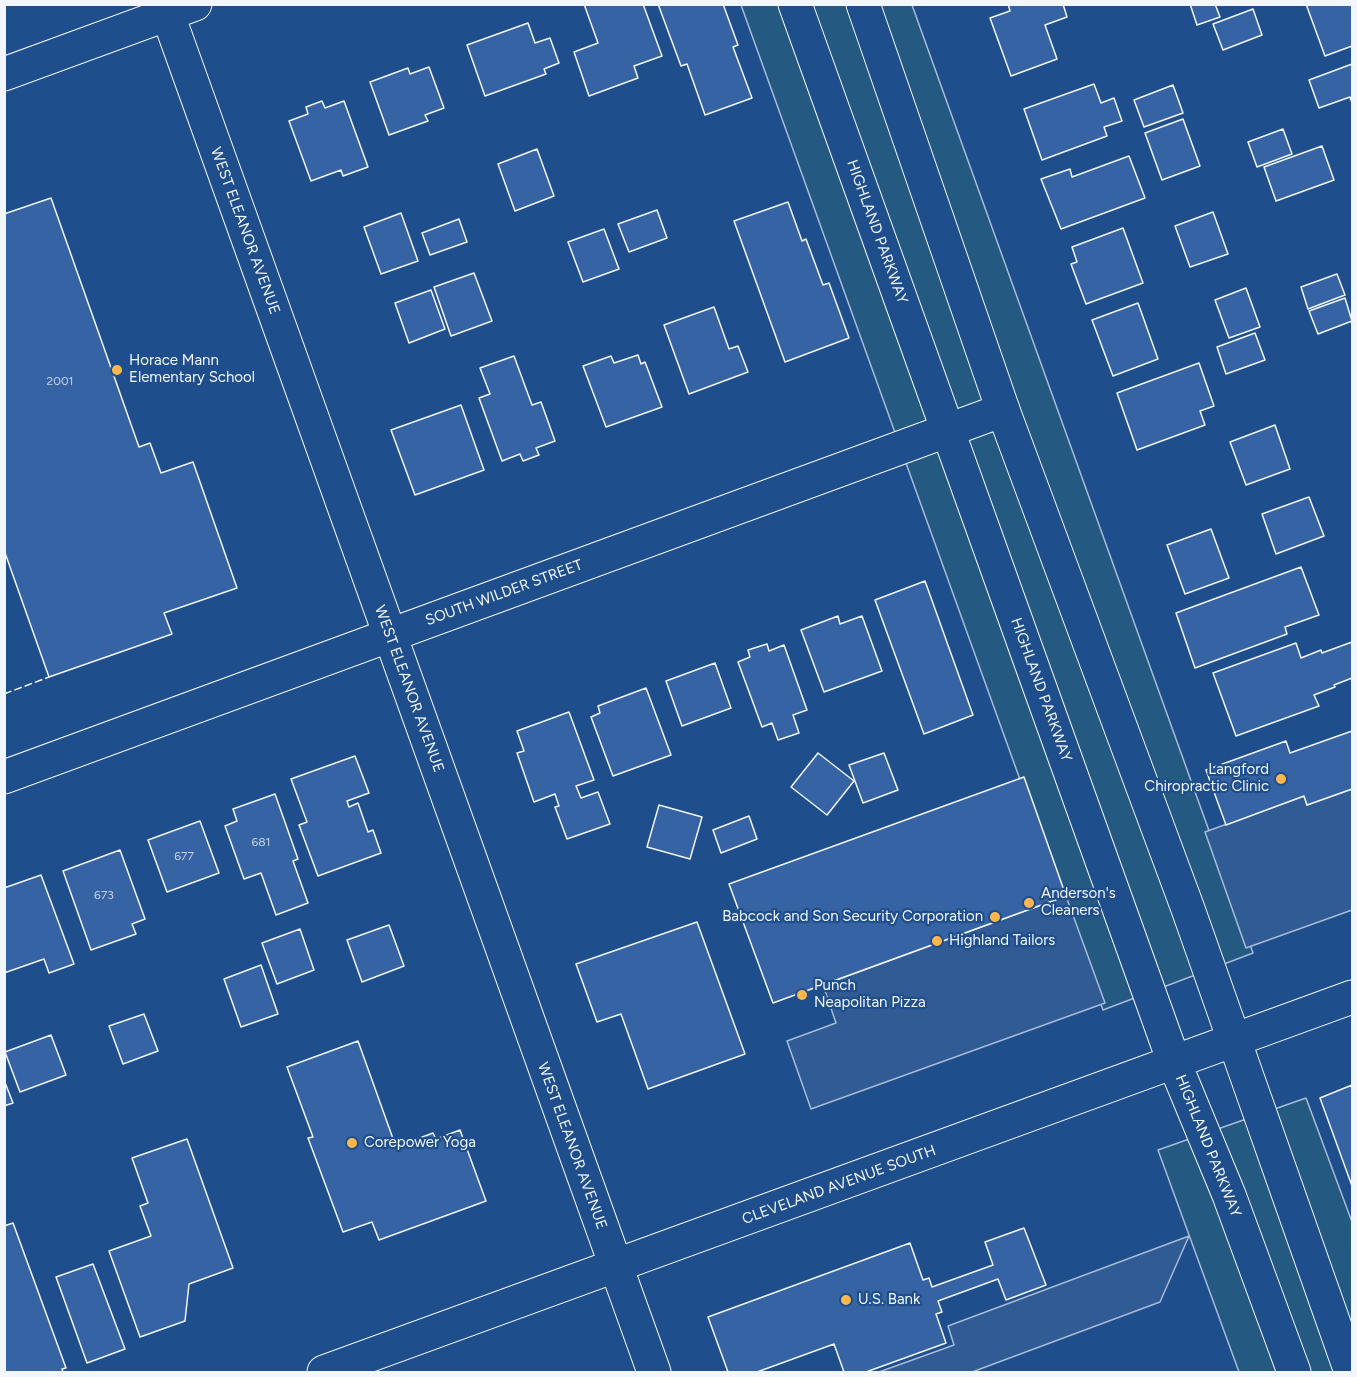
<!DOCTYPE html>
<style>
body{margin:0}
#map{position:relative;width:1357px;height:1377px;overflow:hidden;background:#1f4e8c;font-family:Figtree,sans-serif}
canvas{display:block}
.frame{position:absolute;inset:0;border:6px solid #f2f6ff;pointer-events:none}
</style>
<div id="map">
<canvas width="1357" height="1377"></canvas>
<div class="frame"></div>
</div>
<script>
const ctx = document.querySelector('canvas').getContext('2d');
ctx.lineJoin = 'round';
function fillPath(path, color) {
  ctx.fillStyle = color;
  ctx.fill(path, 'evenodd');
}
function poly(rows) {
  const path = new Path2D();
  for (const r of rows) {
    path.moveTo(r[0], r[1]);
    for (let i = 2; i < r.length; i += 2) path.lineTo(r[i], r[i + 1]);
  }
  return path;
}
function trace(path, color, width, dash) {
  ctx.strokeStyle = color;
  ctx.lineWidth = width;
  ctx.lineCap = dash ? 'butt' : 'round';
  ctx.setLineDash(dash || []);
  ctx.stroke(path);
}
function label(font, color, halo, rows, align = 'center') {
  ctx.font = font + ' Figtree,sans-serif';
  ctx.lineWidth = 4.5;
  ctx.setLineDash([]);
  ctx.textBaseline = 'middle';
  ctx.strokeStyle = halo;
  ctx.fillStyle = color;
  for (const [text, x, y, turn = 0] of rows) {
    ctx.save();
    ctx.translate(x, y);
    ctx.rotate((+turn || 0) * Math.PI / 180);
    ctx.textAlign = isNaN(turn) ? turn : align;
    if (halo) ctx.strokeText(text, 0, 0);
    ctx.fillText(text, 0, 0);
    ctx.restore();
  }
}
const green = poly([
 [741,5,912,5,1253,953,1103,1010,741,5],
 [1306,1098,1352,1222,1352,1372,1239,1372,1158,1150,1306,1098]
]);
fillPath(green, '#245a82');
trace(green, '#a8bbd7', 1.5);
const parking = poly([
 [1352,789,1352,910,1246,948,1205,832,1304,796,1307,805,1352,789],
 [1066,896,1105,1003,811,1109,787,1041,836,1023,823,985,1066,896],
 [1189,1236,1160,1302,972,1372,879,1372,954,1345,948,1326,1189,1236]
]);
fillPath(parking, '#305b95');
trace(parking, '#a8bbd7', 1.5);
const building = poly([
 [584,4,643,4,662,56,634,66,638,78,589,96,574,52,598,43,584,4],
 [658,4,723,4,738,45,733,47,752,98,705,115,687,64,681,66,658,4],
 [1008,4,1063,4,1067,17,1045,25,1057,59,1011,76,990,18,1010,11,1008,4],
 [1190,4,1215,4,1220,17,1197,25,1190,4],
 [1306,4,1352,4,1352,46,1325,56,1306,4],
 [1253,9,1262,35,1223,50,1213,24,1253,9],
 [528,23,535,43,550,38,559,63,544,69,546,74,485,96,467,45,528,23],
 [1352,64,1352,103,1350,97,1319,108,1309,80,1352,64],
 [429,67,444,108,425,115,428,121,389,135,370,82,408,68,410,74,429,67],
 [1094,84,1101,103,1114,98,1122,121,1104,127,1107,136,1042,160,1024,109,1094,84],
 [1173,85,1183,113,1144,127,1134,100,1173,85],
 [322,101,325,108,344,101,368,167,343,176,341,170,311,181,289,121,308,114,306,107,322,101],
 [1183,119,1200,166,1162,180,1145,133,1183,119],
 [1283,129,1292,154,1257,167,1248,142,1283,129],
 [1322,146,1334,180,1276,201,1264,167,1322,146],
 [537,149,554,196,515,211,498,164,537,149],
 [1129,156,1145,198,1061,229,1041,179,1070,169,1072,177,1129,156],
 [51,198,139,447,150,443,161,473,193,462,237,588,164,613,172,634,49,677,4,550,4,214,51,198],
 [788,202,802,241,806,239,823,285,829,283,849,338,785,362,734,221,788,202],
 [657,210,667,238,629,252,618,224,657,210],
 [1213,212,1228,254,1190,267,1175,226,1213,212],
 [401,213,418,261,381,274,364,227,401,213],
 [459,219,467,242,430,255,422,233,459,219],
 [1123,228,1143,283,1086,304,1071,264,1077,262,1072,247,1123,228],
 [604,229,619,269,583,282,568,242,604,229],
 [474,273,492,321,451,336,434,287,474,273],
 [1337,274,1345,295,1308,309,1301,287,1337,274],
 [1246,288,1260,327,1229,338,1215,300,1246,288],
 [431,290,445,329,409,343,395,303,431,290],
 [1345,298,1352,321,1318,334,1309,311,1345,298],
 [1138,303,1158,359,1113,376,1092,320,1138,303],
 [714,307,729,349,738,346,748,372,689,394,664,325,714,307],
 [1255,333,1265,360,1226,374,1217,347,1255,333],
 [638,355,641,364,645,362,662,407,606,427,583,366,611,356,614,363,638,355],
 [514,356,532,405,541,402,555,441,536,448,539,455,523,461,520,454,502,461,479,398,490,394,480,368,514,356],
 [1199,363,1214,406,1200,411,1205,425,1137,450,1117,393,1199,363],
 [461,405,484,470,415,495,391,430,461,405],
 [1275,425,1290,469,1246,485,1230,442,1275,425],
 [1309,497,1324,536,1276,554,1262,514,1309,497],
 [1211,529,1229,578,1185,594,1167,545,1211,529],
 [1301,567,1319,615,1285,627,1287,634,1195,668,1176,613,1301,567],
 [925,581,973,715,924,734,875,600,925,581],
 [838,616,840,624,862,616,882,671,824,692,801,630,838,616],
 [1352,642,1352,678,1334,685,1335,687,1314,695,1319,706,1236,736,1213,673,1296,643,1301,658,1321,650,1322,653,1352,642],
 [767,644,769,651,784,645,807,710,793,715,799,733,778,740,772,723,762,727,738,662,750,657,748,650,767,644],
 [715,663,731,708,682,726,666,681,715,663],
 [646,688,671,755,613,776,591,717,600,713,598,706,646,688],
 [569,712,594,780,576,786,581,798,598,792,610,824,567,839,555,807,559,806,555,794,534,802,517,753,524,751,517,731,569,712],
 [1352,731,1352,789,1307,805,1304,796,1226,825,1206,770,1286,741,1290,753,1352,731],
 [818,753,854,781,827,815,791,787,818,753],
 [884,753,898,790,863,803,849,765,884,753],
 [355,756,369,793,347,801,349,807,358,803,368,832,373,830,381,853,318,876,299,825,307,822,291,779,355,756],
 [1024,777,1066,896,773,1003,729,884,1024,777],
 [275,794,298,859,293,861,308,903,276,915,261,873,244,879,225,826,237,821,233,809,275,794],
 [659,805,702,817,690,859,647,847,659,805],
 [749,816,757,839,721,853,713,830,749,816],
 [200,821,219,873,167,892,148,840,200,821],
 [120,850,145,919,132,924,136,934,91,950,63,871,120,850],
 [41,875,74,964,49,973,44,959,4,973,4,888,41,875],
 [697,922,745,1054,648,1089,621,1014,597,1022,576,964,697,922],
 [389,925,404,966,362,982,347,940,389,925],
 [300,929,314,970,277,984,262,943,300,929],
 [261,965,278,1014,241,1027,224,979,261,965],
 [144,1014,158,1051,123,1064,109,1026,144,1014],
 [51,1035,66,1075,20,1092,5,1052,51,1035],
 [358,1041,396,1147,433,1133,436,1139,460,1130,486,1201,379,1240,372,1222,343,1232,308,1138,313,1137,287,1067,358,1041],
 [4,1080,13,1103,4,1106,4,1080],
 [1352,1085,1352,1186,1320,1098,1352,1085],
 [187,1139,233,1268,189,1284,185,1321,140,1337,109,1251,151,1236,140,1206,148,1203,132,1158,187,1139],
 [13,1223,66,1368,62,1369,63,1372,4,1372,4,1226,13,1223],
 [1024,1228,1046,1285,1006,1300,998,1279,938,1301,942,1312,936,1314,946,1343,866,1372,844,1372,834,1344,757,1372,728,1372,708,1317,910,1243,923,1280,929,1278,932,1287,993,1265,985,1242,1024,1228],
 [93,1264,125,1349,87,1363,56,1277,93,1264]
]);
fillPath(building, '#3563a3');
trace(building, '#f2f6ff', 1.5);
const minor = poly([
 [164,4,654,1372],
 [4,74,195,4],
 [4,777,1003,410]
]);
const tertiary = poly([
 [795,4,1174,1062,1229,1195,1294,1372],
 [863,4,1003,410,1188,909,1351,1372],
 [324,1372,1352,997]
]);
trace(minor, '#f2f6ff', 35);
trace(tertiary, '#f2f6ff', 35);
trace(minor, '#1f4e8c', 33);
trace(tertiary, '#1f4e8c', 33);
trace(poly([
 [4,694,49,677]
]), '#f2f6ff', 1.5, [8, 3]);
for (const [x, y, r, color] of [
 [117,370,6,"#ffb74d"],
 [1281,779,6,"#ffb74d"],
 [1029,903,6,"#ffb74d"],
 [995,917,6,"#ffb74d"],
 [937,941,6,"#ffb74d"],
 [802,995,6,"#ffb74d"],
 [352,1143,6,"#ffb74d"],
 [846,1300,6,"#ffb74d"]
]) {
  const dot = new Path2D();
  dot.arc(x, y, r, 0, 2 * Math.PI);
  ctx.fillStyle = color;
  ctx.fill(dot);
  trace(dot, '#1f4e8c', 2);
}
label('12px', '#c3d1e8', null, [
 ["2001",60,381],
 ["681",261,842],
 ["677",184,856],
 ["673",104,895]
]);
label('15px', '#f2f6ff', '#1f4e8c', [
 ["WEST ELEANOR AVENUE",245,231,70],
 ["HIGHLAND PARKWAY",877,232,70],
 ["SOUTH WILDER STREET",504,593,-20],
 ["WEST ELEANOR AVENUE",409,689,70],
 ["HIGHLAND PARKWAY",1041,690,70],
 ["WEST ELEANOR AVENUE",572,1146,70],
 ["HIGHLAND PARKWAY",1208,1146,68],
 ["CLEVELAND AVENUE SOUTH",839,1185,-20]
]);
label('15px', '#f2f6ff', '#1f4e8c', [
 ["Horace Mann",129,361],
 ["Elementary School",129,378],
 ["Langford",1269,770,"right"],
 ["Chiropractic Clinic",1269,787,"right"],
 ["Anderson's",1041,894],
 ["Cleaners",1041,911],
 ["Babcock and Son Security Corporation",983,917,"right"],
 ["Highland Tailors",949,941],
 ["Punch",814,986],
 ["Neapolitan Pizza",814,1003],
 ["Corepower Yoga",364,1143],
 ["U.S. Bank",858,1300]
], 'left');
</script>
